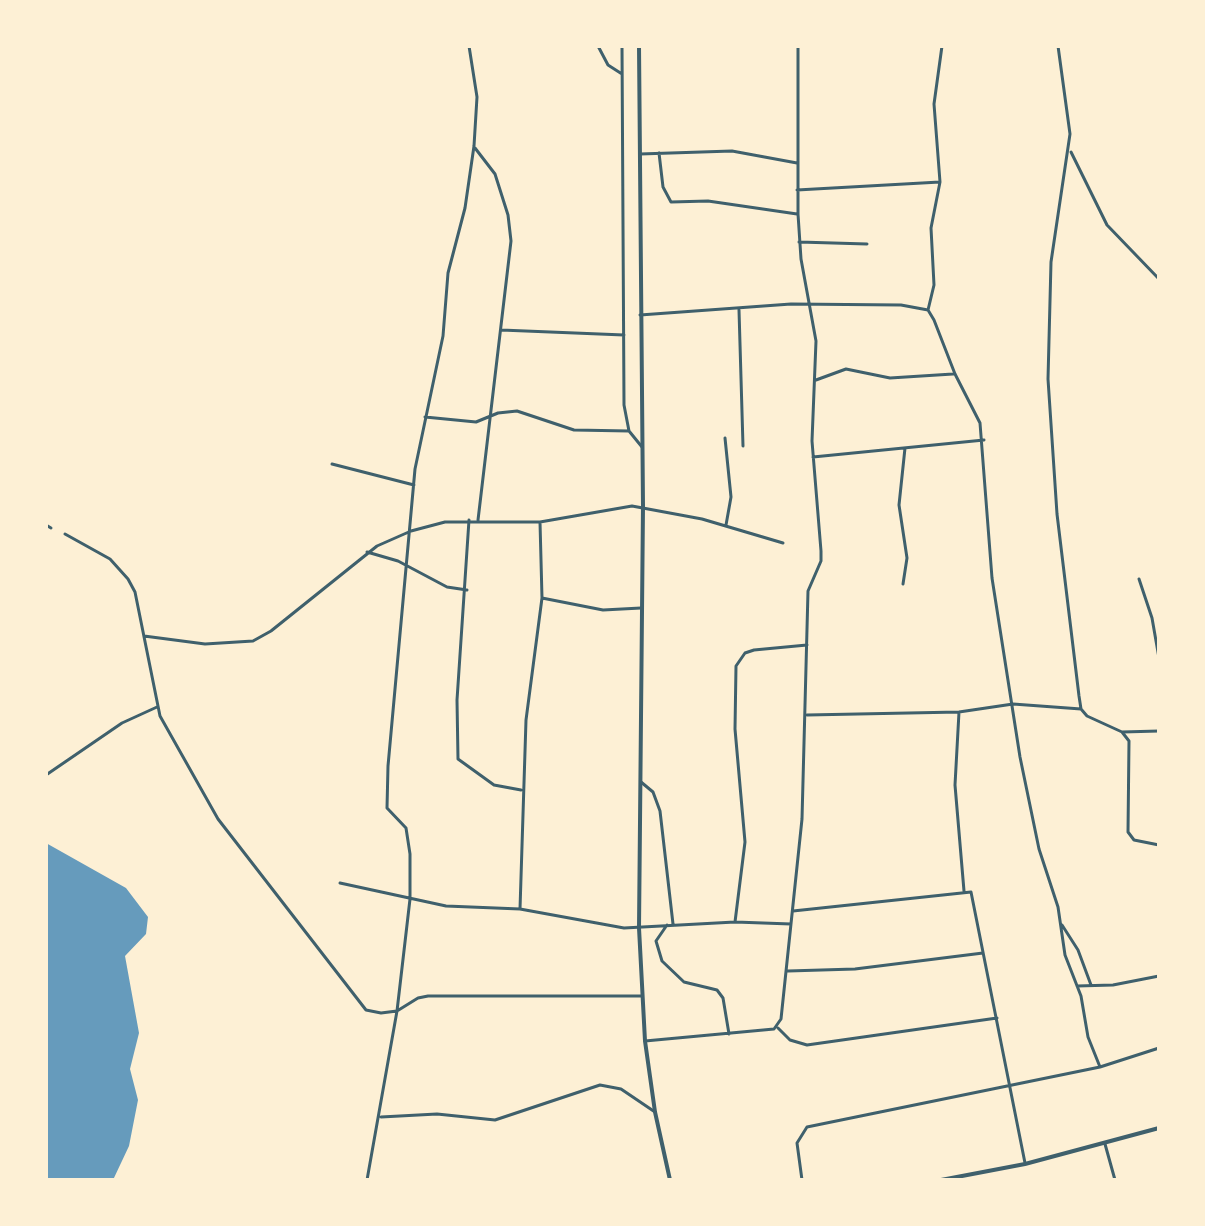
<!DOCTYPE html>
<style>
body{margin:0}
#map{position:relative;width:1205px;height:1226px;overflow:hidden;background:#fdf0d5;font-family:Commissioner,sans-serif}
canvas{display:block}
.frame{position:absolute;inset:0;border:48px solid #fdf0d5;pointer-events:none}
</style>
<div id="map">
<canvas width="1205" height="1226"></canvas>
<div class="frame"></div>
</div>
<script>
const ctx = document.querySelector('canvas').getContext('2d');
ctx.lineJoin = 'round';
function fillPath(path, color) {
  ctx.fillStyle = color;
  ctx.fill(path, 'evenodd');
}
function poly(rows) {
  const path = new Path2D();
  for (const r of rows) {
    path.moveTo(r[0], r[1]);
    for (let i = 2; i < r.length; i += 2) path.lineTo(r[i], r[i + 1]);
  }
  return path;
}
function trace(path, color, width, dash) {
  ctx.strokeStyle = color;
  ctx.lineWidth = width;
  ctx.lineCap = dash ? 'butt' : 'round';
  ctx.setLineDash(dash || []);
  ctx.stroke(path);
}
fillPath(poly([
 [46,843,126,888,148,917,146,934,125,956,139,1033,130,1069,138,1100,129,1146,113,1180,46,1180]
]), '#669bbc');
trace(poly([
 [598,46,608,65,622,74],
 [622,46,624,405,629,431,642,447],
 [1058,46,1070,134,1051,262,1048,379,1057,514,1079,696,1081,709,1087,716,1122,732,1129,741,1128,832,1134,840,1159,845],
 [475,148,495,174,508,215,511,241,478,520],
 [1071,152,1107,225,1159,279],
 [659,153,663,187,671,202,708,201,797,214],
 [640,154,732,151,797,163],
 [797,190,940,182],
 [799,242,867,244],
 [739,310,743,446],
 [928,310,934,285,931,228,940,182,934,104,942,46],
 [640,315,791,304,901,305,928,310,934,320,955,374,980,423,992,578,1020,757,1039,849,1058,907,1065,955,1081,996,1088,1037,1100,1067],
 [501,330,624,335],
 [816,380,846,369,890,378,953,374],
 [425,417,476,422,498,413,517,411,574,430,629,431],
 [725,438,731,497,726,525],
 [813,457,984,440],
 [332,464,414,485],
 [469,520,457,700,458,759,494,785,521,790],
 [46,525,51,528],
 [65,534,110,559,128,579,135,592,160,716,218,819,366,1010,381,1013,397,1011,410,899,410,854,406,828,387,808,388,766,415,469,443,336,448,273,465,208,474,146,477,97,469,46],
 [367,552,398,561,447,587,467,590],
 [1139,579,1152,618,1159,658],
 [903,584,907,558,899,505,905,448],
 [542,598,603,610,641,608],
 [144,636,205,644,253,641,271,631,377,546,411,531,445,522,540,522,632,506,702,519,783,543],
 [959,712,955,785,964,891],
 [807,715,959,712,1013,704,1081,709],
 [1122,732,1159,731],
 [46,775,122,723,157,707],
 [641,782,653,792,660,811,673,924],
 [340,883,446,906,520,909,624,928,735,922,791,924],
 [520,909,526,720,542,598,540,522],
 [793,911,971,892,1025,1163],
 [735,922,745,842,735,729,736,666,745,653,754,650,807,645],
 [667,925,656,941,662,961,684,982,717,990,723,998,729,1034],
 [1062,925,1078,950,1091,985],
 [788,971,855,969,983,953],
 [1077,986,1113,985,1159,976],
 [778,1028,790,1040,807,1045,997,1018],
 [645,1041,774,1029,781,1019,802,819,808,591,821,561,821,551,812,441,816,341,801,259,798,214,798,46],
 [381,1117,437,1114,495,1120,600,1085,621,1089,655,1112],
 [1105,1144,1115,1180],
 [367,1180,397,1011,418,998,428,996,642,996],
 [802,1180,797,1143,807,1127,1100,1067,1159,1048]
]), '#3f606c', 3);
trace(poly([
 [639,46,643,506,639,928,645,1041,655,1112,670,1180],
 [941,1180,1025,1164,1159,1128]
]), '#3f606c', 4);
</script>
